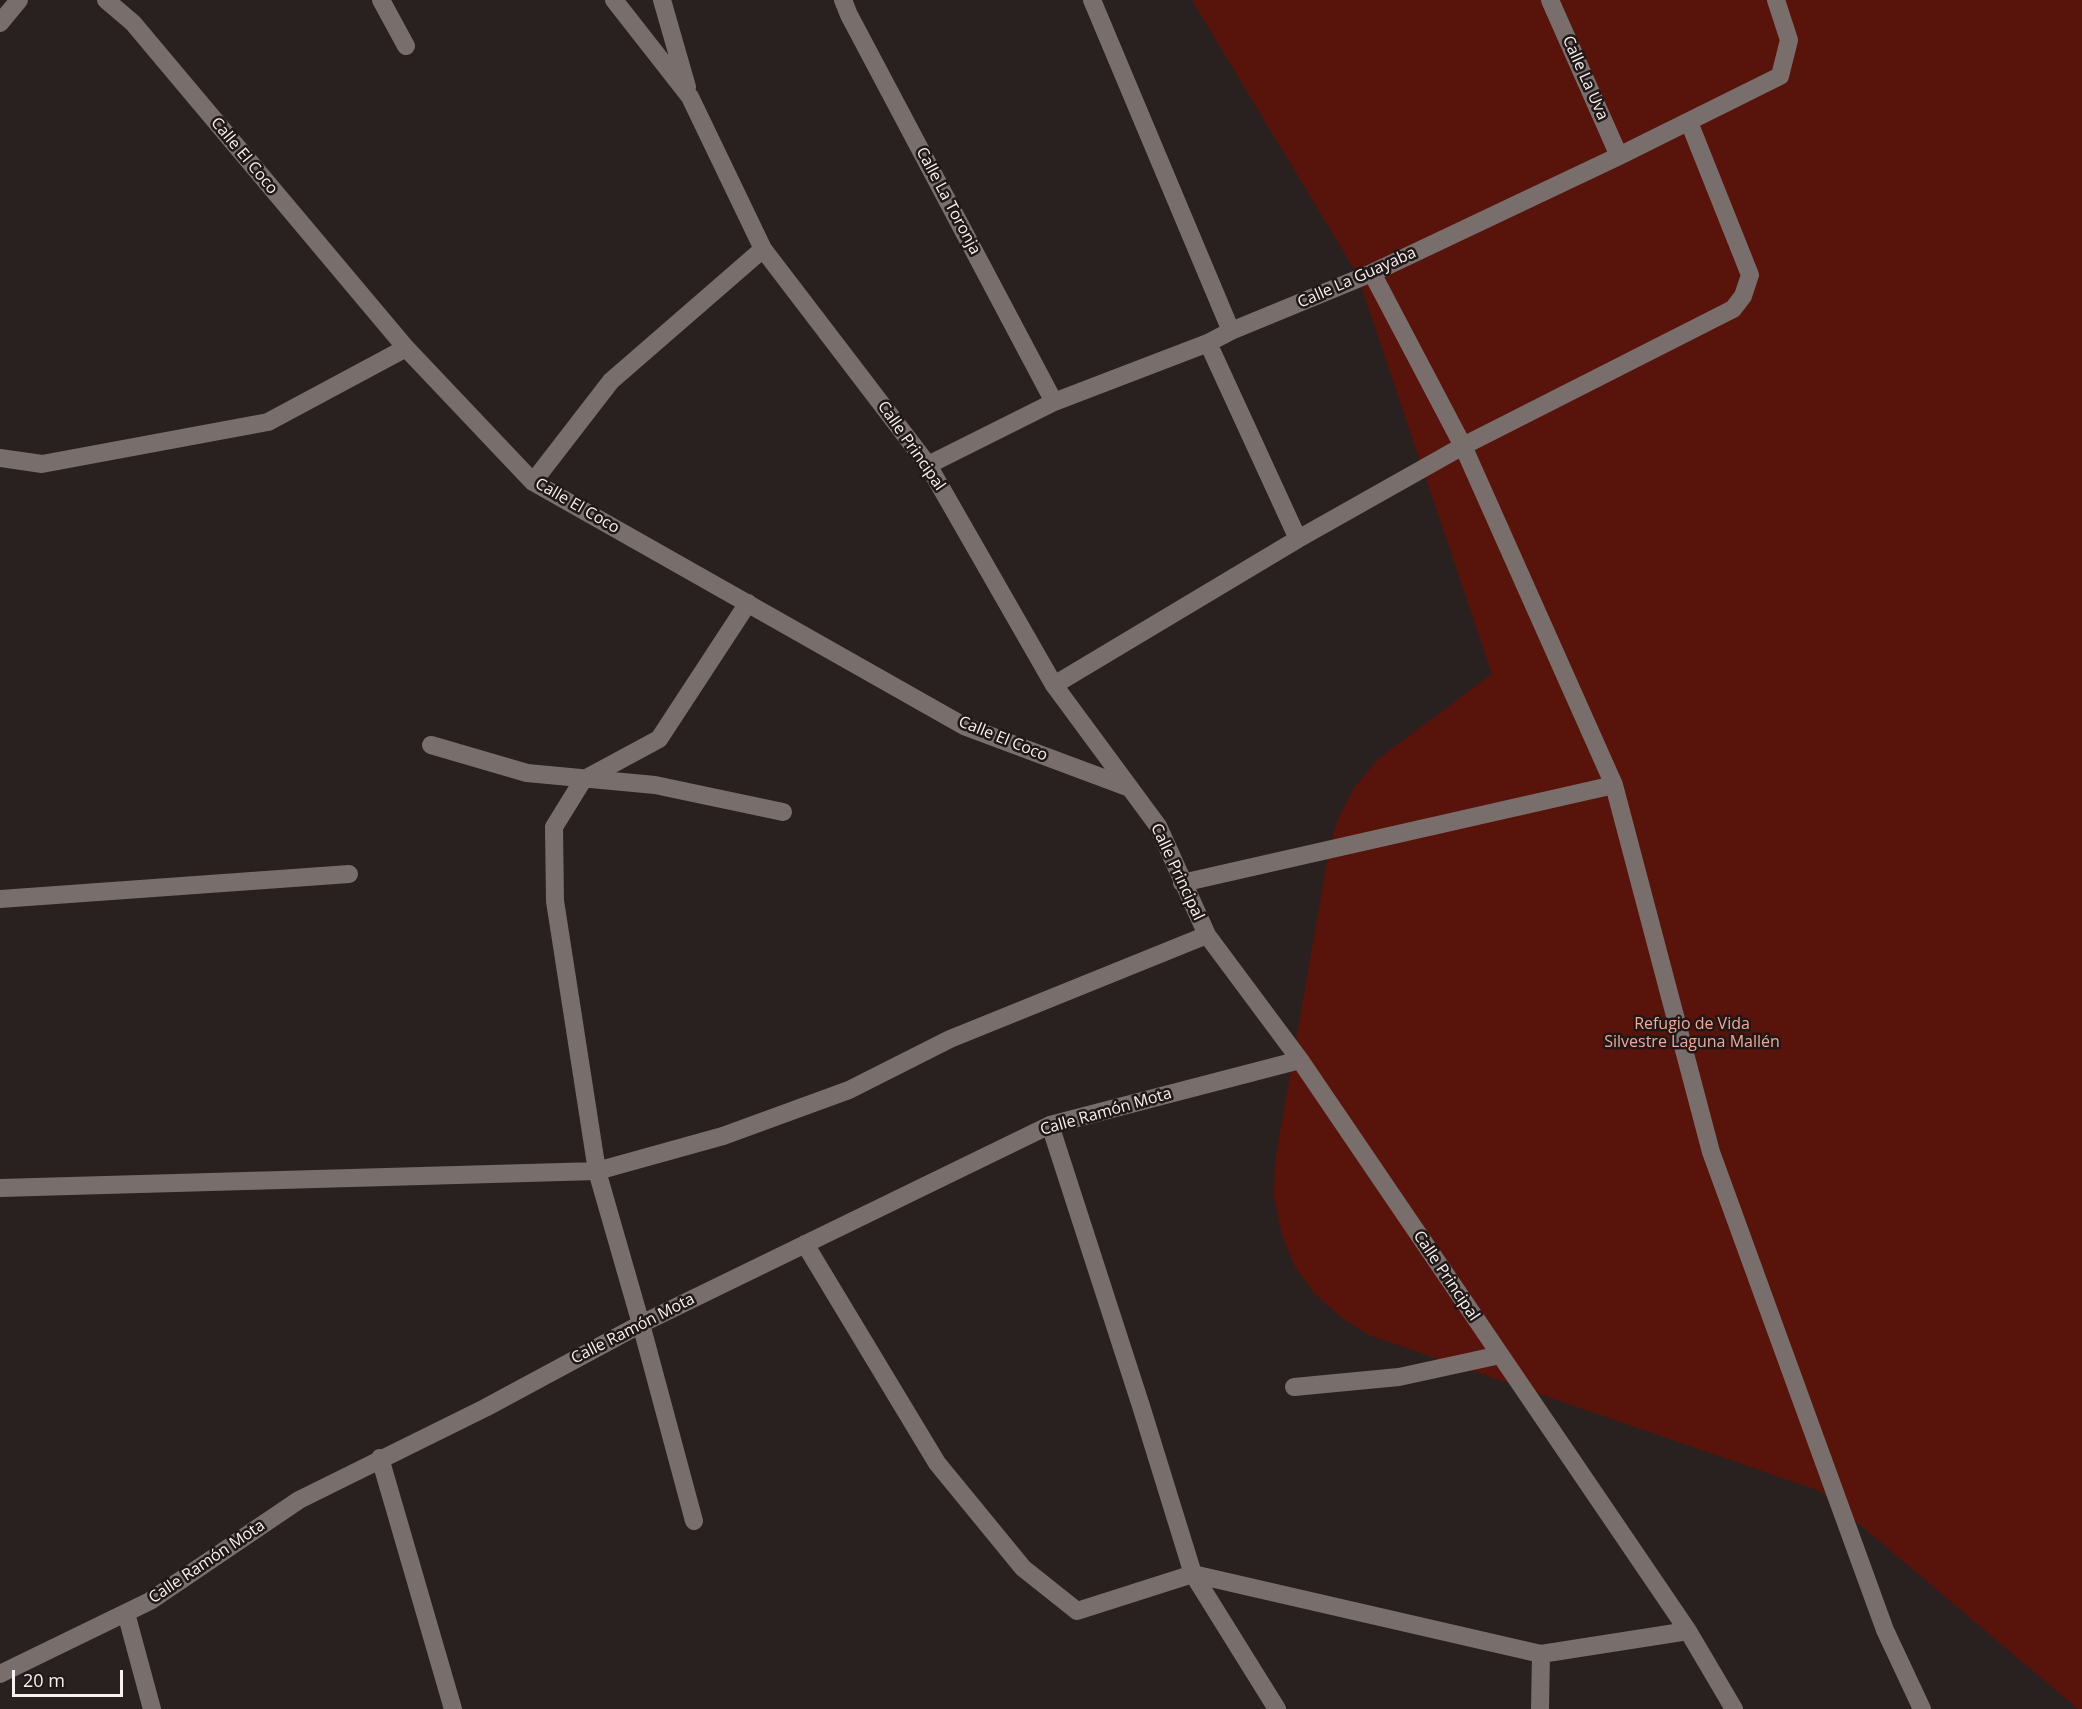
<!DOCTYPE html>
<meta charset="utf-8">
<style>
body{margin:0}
#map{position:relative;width:2082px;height:1709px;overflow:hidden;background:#292120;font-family:"Open Sans",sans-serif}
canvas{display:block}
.scale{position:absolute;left:12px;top:1670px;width:111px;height:27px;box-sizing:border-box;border:3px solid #f7f2f1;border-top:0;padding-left:8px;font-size:18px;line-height:21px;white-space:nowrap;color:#f7f2f1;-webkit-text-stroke:4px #1f1817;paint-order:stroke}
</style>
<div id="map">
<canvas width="2082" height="1709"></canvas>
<div class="scale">20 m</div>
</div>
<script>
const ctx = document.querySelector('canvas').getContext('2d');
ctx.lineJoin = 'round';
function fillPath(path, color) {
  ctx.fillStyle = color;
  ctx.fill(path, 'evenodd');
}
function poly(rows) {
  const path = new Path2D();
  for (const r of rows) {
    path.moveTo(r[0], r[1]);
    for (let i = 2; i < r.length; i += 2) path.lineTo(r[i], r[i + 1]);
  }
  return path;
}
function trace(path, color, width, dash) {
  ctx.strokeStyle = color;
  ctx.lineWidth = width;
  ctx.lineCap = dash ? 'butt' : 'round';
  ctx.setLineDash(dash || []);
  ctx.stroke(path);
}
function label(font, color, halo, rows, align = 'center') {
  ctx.font = font + ' "Open Sans",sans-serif';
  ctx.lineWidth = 5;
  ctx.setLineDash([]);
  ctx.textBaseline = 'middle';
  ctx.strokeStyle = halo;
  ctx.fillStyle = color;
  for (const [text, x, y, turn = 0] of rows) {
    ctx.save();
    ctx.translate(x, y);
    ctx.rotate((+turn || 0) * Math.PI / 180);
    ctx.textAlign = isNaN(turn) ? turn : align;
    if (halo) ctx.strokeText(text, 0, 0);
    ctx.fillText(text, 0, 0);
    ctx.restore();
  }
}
fillPath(poly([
 [1192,0,2082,0,2082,1709,2078,1709,1820,1491,1369,1335,1341,1317,1314,1293,1295,1267,1282,1235,1274,1197,1275,1162,1329,850,1337,821,1354,788,1378,759,1492,674,1357,274]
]), '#58140a');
trace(poly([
 [106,0,133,23,406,348,533,482,964,726,1130,788],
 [381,0,406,46],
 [614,0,690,97,763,249,928,465,1054,685,1158,826,1207,935,1300,1060,1688,1631,1734,1709],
 [662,0,687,87],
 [843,0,849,15,1054,402],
 [1092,0,1231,331],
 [1550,0,1619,156],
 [0,23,19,0],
 [1372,273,1463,446,1614,785,1711,1152,1885,1630,1922,1709],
 [1208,343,1298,539],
 [0,458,42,464,268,422,406,348],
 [928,465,1054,402,1208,343,1231,331,1372,273,1619,156,1780,76,1789,40,1776,0],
 [533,482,611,381,763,249],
 [1054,685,1298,539,1463,446,1733,309,1743,296,1750,275,1689,122],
 [431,745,527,773,655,785,783,812],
 [1182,883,1614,785],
 [0,899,349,874],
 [1050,1125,1141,1406,1193,1574,1277,1709],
 [0,1188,597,1171,723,1136,849,1090,950,1039,1207,935],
 [805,1244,937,1463,1023,1568,1077,1611,1193,1574,1541,1654,1688,1631],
 [1294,1387,1399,1377,1500,1355],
 [380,1458,453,1709],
 [694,1521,641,1324,597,1171,555,901,554,827,583,780,659,739,748,603],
 [126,1613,152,1709],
 [0,1674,150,1601,299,1500,485,1408,641,1324,1050,1125,1300,1060],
 [1540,1709,1541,1654]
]), '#786f6d', 18);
label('16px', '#f7f2f1', '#1f1817', [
 ["Calle La Uva",1585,78,66],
 ["Calle El Coco",244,156,50],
 ["Calle La Toronja",948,201,62],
 ["Calle La Guayaba",1357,278,-24],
 ["Calle Principal",911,446,55],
 ["Calle El Coco",577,506,30],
 ["Calle El Coco",1003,739,22],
 ["Calle Principal",1177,872,65],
 ["Calle Ramón Mota",1106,1112,-16],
 ["Calle Principal",1446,1276,56],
 ["Calle Ramón Mota",633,1329,-27],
 ["Calle Ramón Mota",207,1562,-34]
]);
label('16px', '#f4a99a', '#1f1817', [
 ["Refugio de Vida",1692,1024],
 ["Silvestre Laguna Mallén",1692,1042]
]);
</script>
